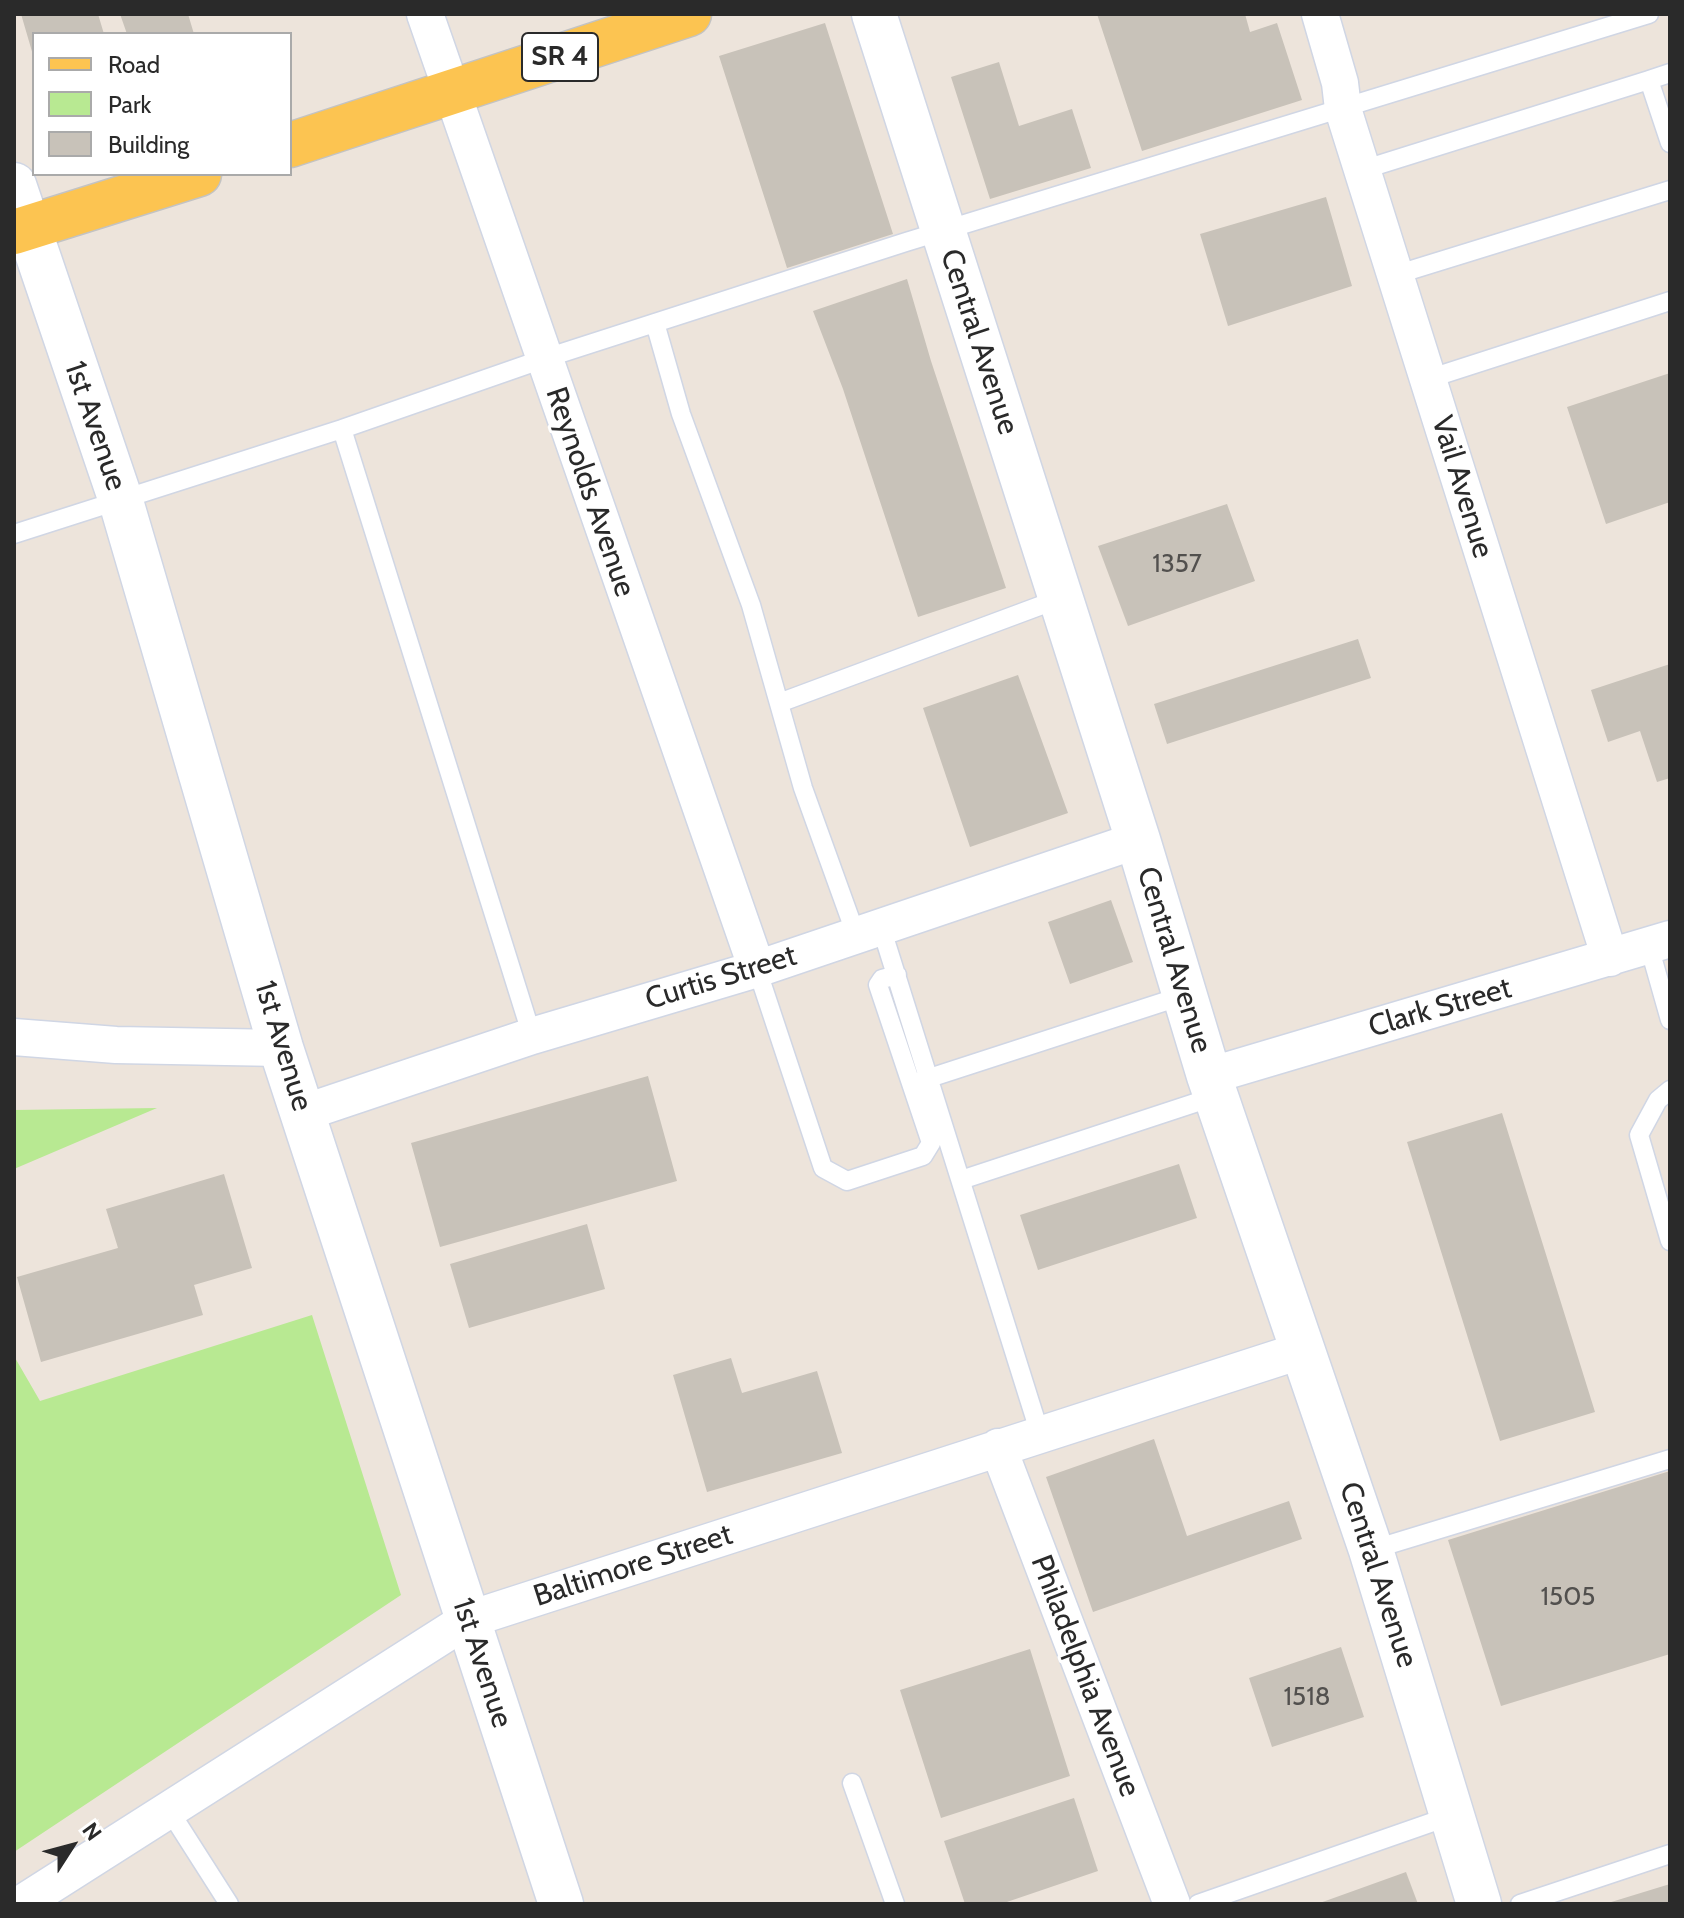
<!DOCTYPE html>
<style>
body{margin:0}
#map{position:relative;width:1684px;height:1918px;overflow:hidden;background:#ede4db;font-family:Cabin,sans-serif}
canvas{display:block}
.frame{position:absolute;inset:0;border:16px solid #2a2a2a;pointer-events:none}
.legend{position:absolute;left:32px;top:32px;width:260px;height:144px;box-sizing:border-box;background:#fff;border:2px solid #aaa;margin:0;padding:10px 14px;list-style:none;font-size:24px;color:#2a2a2a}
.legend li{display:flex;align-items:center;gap:16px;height:40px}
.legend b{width:40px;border:2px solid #aaa}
.north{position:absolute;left:32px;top:1806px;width:80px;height:80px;-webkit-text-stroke:6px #fff;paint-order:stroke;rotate:54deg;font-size:22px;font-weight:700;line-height:32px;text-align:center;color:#2a2a2a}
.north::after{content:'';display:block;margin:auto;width:28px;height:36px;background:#2a2a2a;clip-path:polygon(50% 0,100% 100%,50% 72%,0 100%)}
</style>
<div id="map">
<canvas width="1684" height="1918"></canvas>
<div class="frame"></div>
<ul class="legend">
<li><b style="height:10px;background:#fcc451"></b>Road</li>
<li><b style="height:22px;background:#b8e992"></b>Park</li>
<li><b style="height:22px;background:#c8c2b9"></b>Building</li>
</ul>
<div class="north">N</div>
</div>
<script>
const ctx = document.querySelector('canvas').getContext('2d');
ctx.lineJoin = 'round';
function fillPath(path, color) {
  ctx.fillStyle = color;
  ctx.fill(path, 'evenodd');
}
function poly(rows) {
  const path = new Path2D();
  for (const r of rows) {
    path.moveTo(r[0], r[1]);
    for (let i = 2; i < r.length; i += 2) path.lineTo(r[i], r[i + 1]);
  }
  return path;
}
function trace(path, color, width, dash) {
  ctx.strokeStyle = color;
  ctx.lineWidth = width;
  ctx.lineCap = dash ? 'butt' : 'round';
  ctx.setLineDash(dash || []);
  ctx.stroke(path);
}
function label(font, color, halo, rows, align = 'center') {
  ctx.font = font + ' Cabin,sans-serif';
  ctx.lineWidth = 6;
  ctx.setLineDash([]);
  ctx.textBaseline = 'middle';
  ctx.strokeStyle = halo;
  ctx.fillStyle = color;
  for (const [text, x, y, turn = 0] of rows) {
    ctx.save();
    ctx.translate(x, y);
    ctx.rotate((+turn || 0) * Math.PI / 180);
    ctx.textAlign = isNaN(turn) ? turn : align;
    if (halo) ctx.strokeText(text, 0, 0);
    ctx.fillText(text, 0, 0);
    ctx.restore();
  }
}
fillPath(poly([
 [157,1108,14,1169,14,1110],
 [312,1315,401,1595,14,1852,14,1356,40,1401]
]), '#b8e992');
fillPath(poly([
 [21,14,98,14,104,34,34,34,33,55],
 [120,14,188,14,194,34,127,34],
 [1097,14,1245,14,1250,32,1277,23,1302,100,1142,151],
 [825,23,893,234,787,268,719,56],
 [999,62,1019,126,1072,109,1091,168,990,199,951,77],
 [1326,197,1352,286,1228,326,1200,234],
 [907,279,931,361,1006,588,918,617,843,389,813,311],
 [1670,373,1670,502,1606,524,1567,407],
 [1227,504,1255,581,1128,626,1098,546],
 [1358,639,1371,678,1167,744,1154,704],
 [1670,664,1670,778,1657,782,1640,731,1608,742,1591,690],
 [1018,675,1068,813,970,847,923,708],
 [1111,900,1133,962,1070,984,1048,922],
 [648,1076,677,1181,440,1247,411,1143],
 [1502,1113,1595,1412,1500,1441,1407,1142],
 [1179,1164,1197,1218,1038,1270,1020,1215],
 [224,1174,252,1268,194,1285,203,1315,41,1362,17,1277,118,1248,106,1209],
 [587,1224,605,1289,469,1328,450,1264],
 [731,1358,742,1393,817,1371,842,1453,707,1492,673,1375],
 [1154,1439,1187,1536,1289,1501,1302,1539,1093,1612,1046,1477],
 [1670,1471,1670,1654,1501,1706,1448,1540],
 [1341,1647,1364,1717,1272,1747,1249,1678],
 [1030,1649,1070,1776,941,1818,900,1690],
 [1074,1798,1098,1871,1001,1904,965,1904,944,1841],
 [1406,1872,1418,1904,1317,1904],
 [1670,1884,1670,1904,1608,1904,1608,1903]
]), '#c8c2b9');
const lane = poly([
 [1649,80,1670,73],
 [1362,170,1649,80,1670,143],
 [1395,275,1670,190],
 [655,323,681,414,751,605,803,788,856,935],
 [1428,379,1670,301],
 [342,429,532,1036],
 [14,534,342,429,543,359,906,242,1649,14],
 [779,703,1061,598],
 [881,927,1040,1434],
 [1649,946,1670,1020],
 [757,969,823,1168,847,1181,923,1156,931,1143,878,985,882,979,897,975],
 [917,1082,1185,995],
 [1670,1090,1658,1100,1639,1135,1670,1241],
 [961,1180,1216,1096],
 [1371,1550,1670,1459],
 [852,1783,895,1904],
 [169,1810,229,1904],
 [1198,1904,1453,1815],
 [1520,1904,1670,1854]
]);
const street = poly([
 [425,14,757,969],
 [1320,14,1340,83,1343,109,1610,958],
 [14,1037,116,1045,281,1048],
 [1209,1076,1670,939],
 [303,1113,532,1036,757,969,1138,840],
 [998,1447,1172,1904],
 [21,1904,467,1620,1303,1350]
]);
const secondary = poly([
 [874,14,1138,840,1209,1076,1371,1550,1479,1904],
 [14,185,120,498,281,1048,561,1904]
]);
const primary = poly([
 [290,145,689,14],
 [14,232,199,174]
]);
trace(lane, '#d0d6e4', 21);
trace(street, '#d0d6e4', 39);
trace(secondary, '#d0d6e4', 47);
trace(primary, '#c3c3c3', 47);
trace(lane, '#fff', 18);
trace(street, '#fff', 36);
trace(secondary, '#fff', 44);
trace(primary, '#fcc451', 44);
label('26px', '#52504e', null, [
 ["1357",1177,564],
 ["1505",1568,1597],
 ["1518",1307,1697]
]);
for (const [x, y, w] of [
 [560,57,76]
]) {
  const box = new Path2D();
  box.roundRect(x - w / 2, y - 24, w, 48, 6);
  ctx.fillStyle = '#fff';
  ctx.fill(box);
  trace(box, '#2a2a2a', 2);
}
label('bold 28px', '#2a2a2a', null, [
 ["SR 4",560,57]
]);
label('30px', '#2a2a2a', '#fff', [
 ["Central Avenue",979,342,72],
 ["1st Avenue",95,426,71],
 ["Vail Avenue",1462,487,73],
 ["Reynolds Avenue",590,492,71],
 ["Central Avenue",1174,960,73],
 ["Curtis Street",721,978,-17],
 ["Clark Street",1440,1008,-16],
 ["1st Avenue",283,1046,73],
 ["Baltimore Street",633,1566,-18],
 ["Central Avenue",1378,1575,72],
 ["1st Avenue",482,1663,72],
 ["Philadelphia Avenue",1085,1676,69]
]);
</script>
